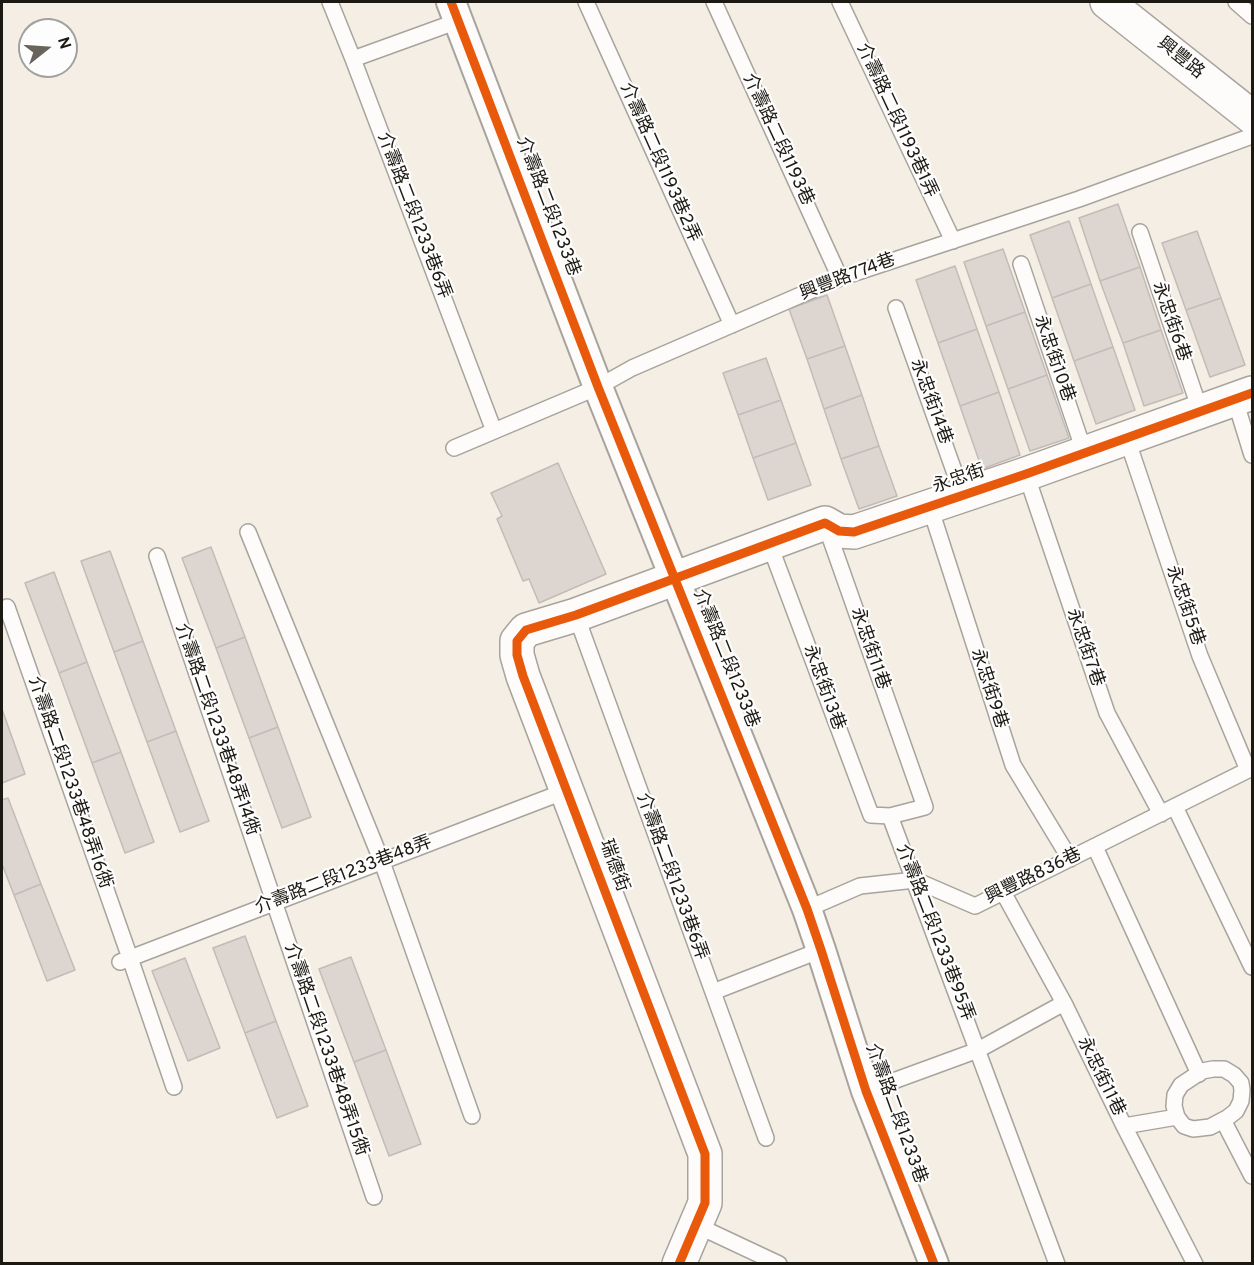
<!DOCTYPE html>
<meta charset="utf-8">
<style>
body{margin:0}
#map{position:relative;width:1254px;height:1265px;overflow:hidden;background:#f4eee4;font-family:Overpass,sans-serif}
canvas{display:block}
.frame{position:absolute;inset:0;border:3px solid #1c1812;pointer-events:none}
.north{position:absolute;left:18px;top:18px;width:60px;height:60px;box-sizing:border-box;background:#fdfdfd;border:2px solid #a3a19f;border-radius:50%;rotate:73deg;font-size:16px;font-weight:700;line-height:24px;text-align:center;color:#1c1812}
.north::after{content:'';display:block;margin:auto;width:21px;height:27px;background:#68635c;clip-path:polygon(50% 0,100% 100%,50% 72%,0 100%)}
</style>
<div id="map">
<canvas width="1254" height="1265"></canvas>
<div class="frame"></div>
<div class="north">N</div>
</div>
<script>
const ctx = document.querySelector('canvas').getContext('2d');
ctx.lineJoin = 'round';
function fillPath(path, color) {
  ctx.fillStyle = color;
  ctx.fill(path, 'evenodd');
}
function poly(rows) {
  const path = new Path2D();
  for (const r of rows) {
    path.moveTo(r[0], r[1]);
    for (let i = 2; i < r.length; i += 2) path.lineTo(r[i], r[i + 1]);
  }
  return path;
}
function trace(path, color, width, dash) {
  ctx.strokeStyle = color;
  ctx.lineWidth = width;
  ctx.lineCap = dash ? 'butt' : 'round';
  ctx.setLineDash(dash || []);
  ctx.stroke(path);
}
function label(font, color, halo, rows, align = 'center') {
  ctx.font = font + ' Overpass,"Noto Sans TC",sans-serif';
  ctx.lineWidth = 4.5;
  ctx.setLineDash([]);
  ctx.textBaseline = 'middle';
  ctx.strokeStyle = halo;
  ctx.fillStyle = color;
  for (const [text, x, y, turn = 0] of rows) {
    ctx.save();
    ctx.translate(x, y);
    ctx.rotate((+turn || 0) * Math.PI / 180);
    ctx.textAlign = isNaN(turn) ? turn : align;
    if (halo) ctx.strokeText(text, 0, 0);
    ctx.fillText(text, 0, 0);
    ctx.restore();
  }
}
const building = poly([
 [1118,204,1140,267,1100,281,1079,218,1118,204],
 [1069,221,1091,284,1052,298,1030,235,1069,221],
 [1197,231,1221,298,1186,310,1162,243,1197,231],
 [1003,249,1025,312,986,326,964,262,1003,249],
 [955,266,977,329,938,343,916,280,955,266],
 [1140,267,1161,330,1123,343,1100,281,1140,267],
 [1091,284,1113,347,1074,361,1052,298,1091,284],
 [827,295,845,346,807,359,789,309,827,295],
 [1221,298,1245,365,1210,377,1186,310,1221,298],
 [1025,312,1047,375,1008,389,986,326,1025,312],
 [977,329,999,392,960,406,938,343,977,329],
 [1161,330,1183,393,1144,406,1123,343,1161,330],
 [845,346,862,395,824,409,807,359,845,346],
 [1113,347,1135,410,1096,424,1074,361,1113,347],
 [766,358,781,400,738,415,723,373,766,358],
 [1047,375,1069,438,1030,451,1008,389,1047,375],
 [999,392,1020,455,982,469,960,406,999,392],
 [862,395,879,446,841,459,824,409,862,395],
 [781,400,796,443,753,458,738,415,781,400],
 [796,443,811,485,768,500,753,458,796,443],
 [879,446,897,496,859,509,841,459,879,446],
 [558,463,606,574,539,603,529,579,523,581,497,519,502,516,491,493,558,463],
 [211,547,245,637,216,648,182,558,211,547],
 [110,551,143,641,114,652,81,561,110,551],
 [54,572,87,662,59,673,25,583,54,572],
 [245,637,278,727,249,738,216,648,245,637],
 [143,641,176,731,147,742,114,652,143,641],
 [87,662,121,752,92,763,59,673,87,662],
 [2,709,25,774,2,783,2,709],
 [278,727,311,817,282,828,249,738,278,727],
 [176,731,209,821,180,832,147,742,176,731],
 [121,752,154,842,125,853,92,763,121,752],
 [8,798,41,884,14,895,2,864,2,800,8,798],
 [41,884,75,970,47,981,14,895,41,884],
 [245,936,276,1021,245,1033,213,948,245,936],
 [351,957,386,1050,354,1062,319,969,351,957],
 [185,958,220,1048,188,1061,152,971,185,958],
 [276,1021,308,1106,277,1118,245,1033,276,1021],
 [386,1050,421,1144,389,1156,354,1062,386,1050]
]);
fillPath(building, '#dcd5d0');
trace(building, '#c2bbb7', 1.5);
const service = poly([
 [330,2,353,59,494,431],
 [586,2,732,325],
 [714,2,840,278],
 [840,2,953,241],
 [1236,2,1252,16],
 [353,59,458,21],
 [1140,232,1201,413],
 [1021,264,1085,454],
 [896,308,963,496],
 [1235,400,1252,455],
 [1127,439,1200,656,1248,770],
 [454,448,598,387,632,368,840,278,1079,199,1252,136],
 [1026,474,1107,713,1161,814],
 [930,507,1013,765,1070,859],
 [248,532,382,862,472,1116],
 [769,543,871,815,890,816,925,807,826,526],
 [157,556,374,1197],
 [7,607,130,958,174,1087],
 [576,615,766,1138],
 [1175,807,1252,967],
 [890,816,1057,1264],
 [1095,847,1199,1074],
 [1003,892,1064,1003,1124,1126,1195,1264],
 [807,909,860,886,915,880,975,906,1252,768],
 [120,962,568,790],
 [713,992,821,950],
 [1213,1069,1224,1069,1234,1075,1241,1083,1242,1090,1241,1101,1236,1111,1227,1118,1210,1127,1193,1129,1184,1126,1177,1117,1174,1106,1175,1095,1181,1085,1202,1071,1213,1069],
 [866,1091,978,1050,1064,1003],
 [1223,1120,1252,1176],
 [1124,1126,1177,1117],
 [696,1225,779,1264]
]);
const minor = poly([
 [451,2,598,387,807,909,821,950,866,1091,934,1264]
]);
const tertiary = poly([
 [679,1264,705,1203,705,1154,523,676,517,655,517,641,526,630,576,615,806,530,825,523,839,531,854,532,1026,474,1252,393]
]);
const secondary = poly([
 [1107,2,1252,117]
]);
trace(service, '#a8a39c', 18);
trace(minor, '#a8a39c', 32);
trace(tertiary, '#a8a39c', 36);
trace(secondary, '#a8a39c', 36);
trace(service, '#fdfcfb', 15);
trace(minor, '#fdfcfb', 28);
trace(tertiary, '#fdfcfb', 33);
trace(secondary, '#fdfcfb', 33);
trace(poly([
 [451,2,598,387,807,909,821,950,866,1091,934,1264],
 [679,1264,705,1203,705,1154,523,676,517,655,517,641,526,630,576,615,806,530,825,523,839,531,854,532,1026,474,1252,393]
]), '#e8590c', 9);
label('18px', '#1c1812', '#fdfdfd', [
 ["興豐路",1180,59,39],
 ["介壽路二段1193巷1弄",896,121,65],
 ["介壽路二段1193巷",777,140,65],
 ["介壽路二段1193巷2弄",659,163,66],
 ["介壽路二段1233巷",547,207,69],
 ["介壽路二段1233巷6弄",413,216,69],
 ["興豐路774巷",848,278,-21],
 ["永忠街6巷",1170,322,71],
 ["永忠街10巷",1053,359,71],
 ["永忠街14巷",930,402,70],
 ["永忠街",959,480,-19],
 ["永忠街5巷",1184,606,71],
 ["永忠街7巷",1084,648,71],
 ["永忠街11巷",869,649,71],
 ["介壽路二段1233巷",725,659,68],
 ["永忠街13巷",823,688,70],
 ["永忠街9巷",988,689,72],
 ["介壽路二段1233巷48弄14衖",216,730,71],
 ["介壽路二段1233巷48弄16衖",69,783,71],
 ["瑞德街",613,866,70],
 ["介壽路二段1233巷48弄",344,876,-21],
 ["介壽路二段1233巷6弄",671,877,70],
 ["興豐路836巷",1034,877,-26],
 ["介壽路二段1233巷95弄",934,933,69],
 ["介壽路二段1233巷48弄15衖",325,1050,71],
 ["永忠街11巷",1100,1077,64],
 ["介壽路二段1233巷",895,1114,70]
]);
</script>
